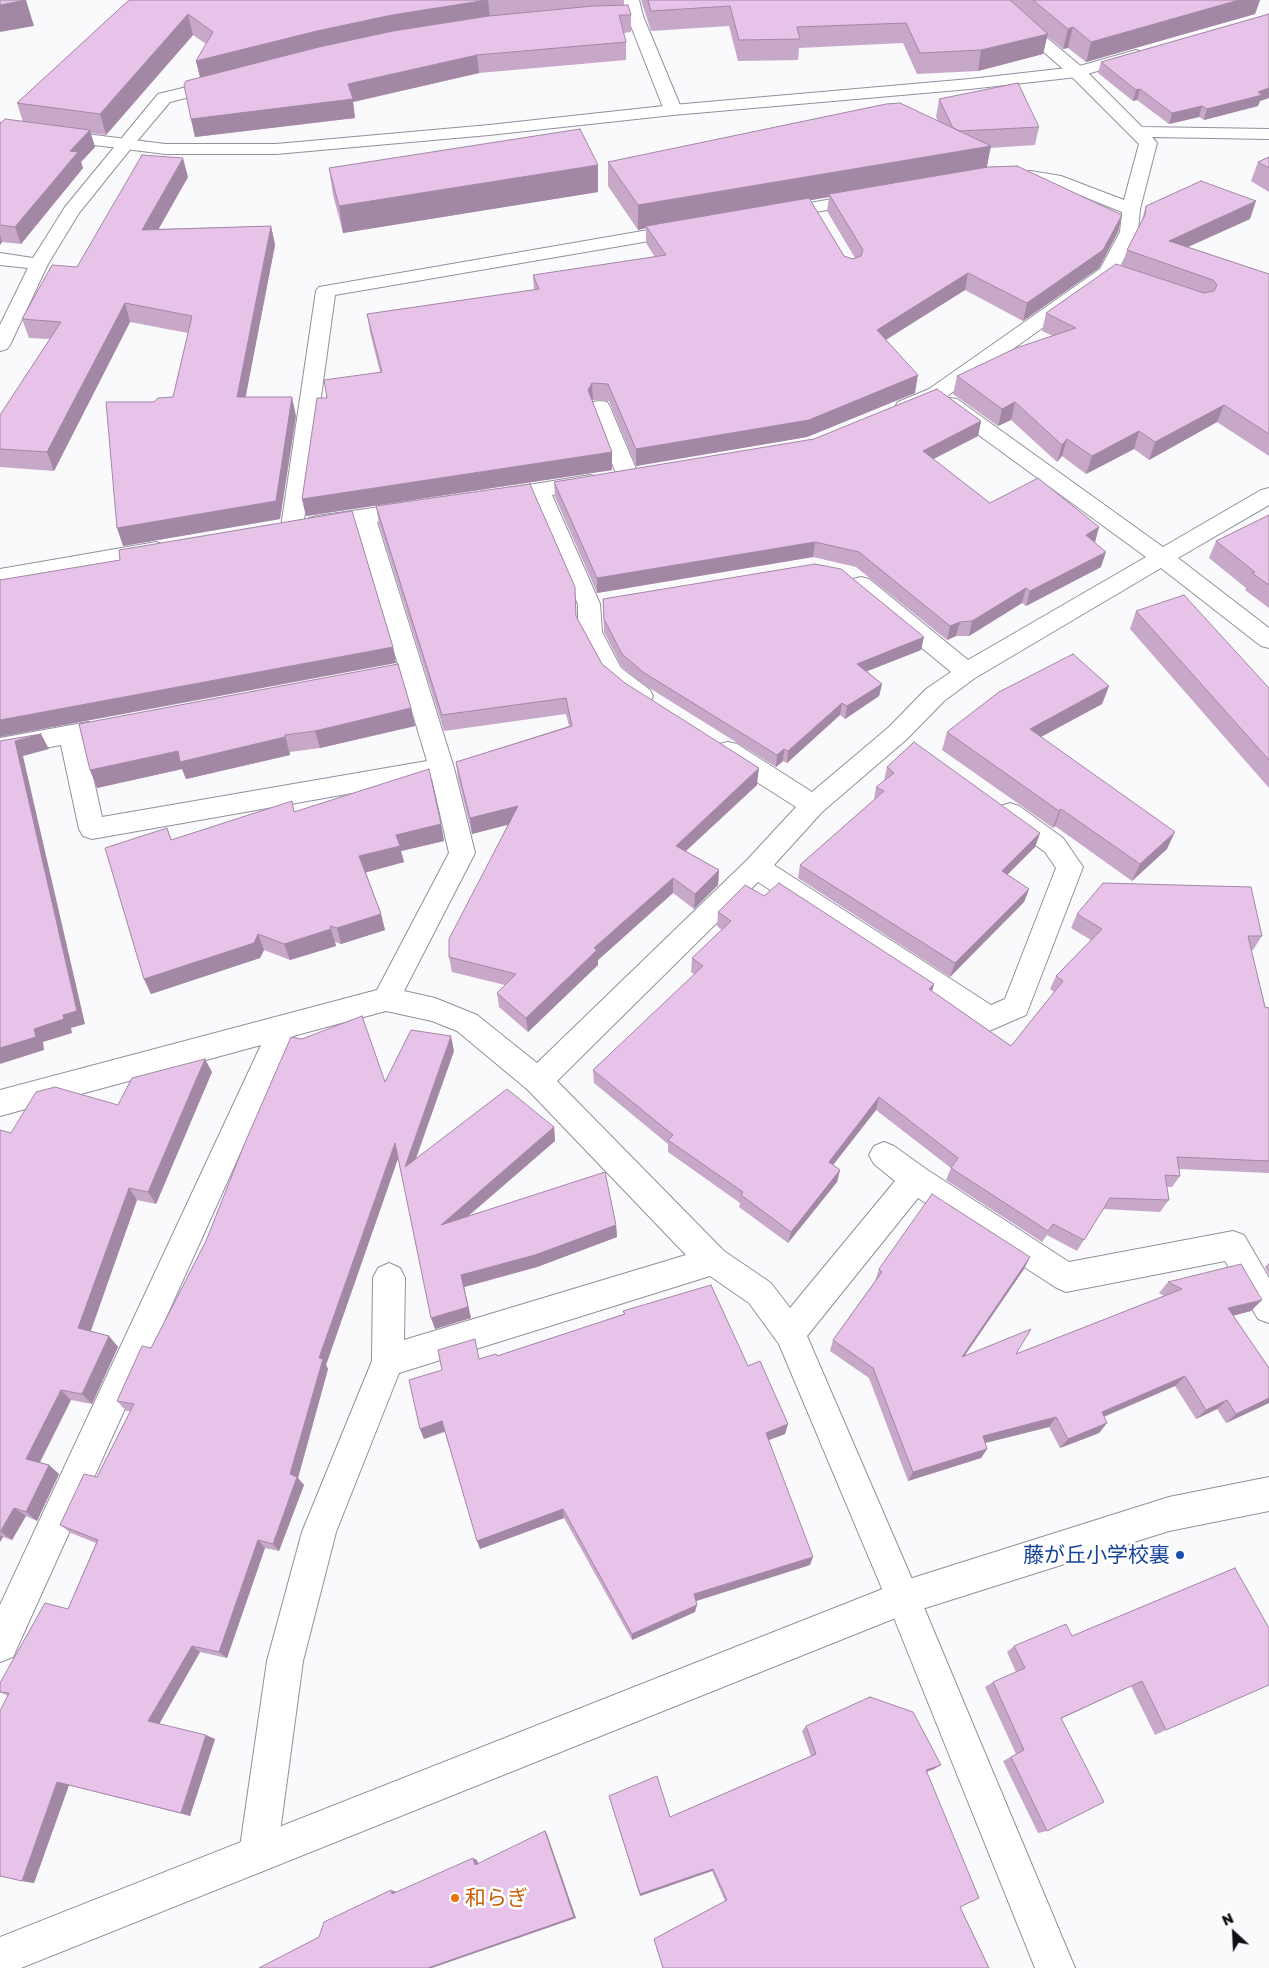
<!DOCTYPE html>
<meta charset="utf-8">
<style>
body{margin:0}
#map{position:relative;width:1269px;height:1968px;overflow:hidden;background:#faf9fc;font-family:"Golos Text",sans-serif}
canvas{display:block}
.north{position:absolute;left:1209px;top:1908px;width:50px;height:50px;-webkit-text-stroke:4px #fff;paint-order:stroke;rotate:335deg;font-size:14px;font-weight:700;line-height:20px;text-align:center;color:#101015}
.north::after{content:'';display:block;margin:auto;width:18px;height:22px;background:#101015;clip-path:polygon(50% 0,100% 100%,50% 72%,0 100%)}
</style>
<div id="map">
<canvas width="1269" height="1968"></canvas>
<div class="north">N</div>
</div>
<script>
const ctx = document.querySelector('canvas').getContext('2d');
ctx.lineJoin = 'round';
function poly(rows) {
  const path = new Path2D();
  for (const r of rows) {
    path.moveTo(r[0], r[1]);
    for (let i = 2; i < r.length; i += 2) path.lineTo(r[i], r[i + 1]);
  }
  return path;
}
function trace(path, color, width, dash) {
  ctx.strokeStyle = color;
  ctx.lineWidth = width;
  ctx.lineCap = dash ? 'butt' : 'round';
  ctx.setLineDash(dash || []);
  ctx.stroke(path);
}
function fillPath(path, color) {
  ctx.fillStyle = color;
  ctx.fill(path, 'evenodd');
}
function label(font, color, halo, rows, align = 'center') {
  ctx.font = font + ' "Golos Text","Noto Sans JP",sans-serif';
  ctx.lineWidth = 5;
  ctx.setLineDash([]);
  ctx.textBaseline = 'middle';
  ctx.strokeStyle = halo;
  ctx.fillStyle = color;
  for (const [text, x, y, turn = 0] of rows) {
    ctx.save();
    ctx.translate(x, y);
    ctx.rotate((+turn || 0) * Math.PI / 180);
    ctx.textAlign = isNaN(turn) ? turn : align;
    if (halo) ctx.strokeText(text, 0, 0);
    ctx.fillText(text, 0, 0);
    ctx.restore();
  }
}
const minor = poly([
 [623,0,639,0,643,16,682,110,679,114,667,114,664,110,629,21,594,22,588,20,586,17,588,14,594,12,626,11,623,0],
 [985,0,1002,0,1083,68,1142,127,1269,129,1269,139,1152,137,1157,143,1140,209,1138,232,1115,276,943,399,905,413,898,412,895,407,898,402,929,389,1100,269,1120,232,1122,212,1057,186,1031,181,1000,181,997,177,1000,173,1031,171,1061,176,1124,200,1139,144,1071,76,985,0],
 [220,79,226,80,228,84,226,88,170,102,132,147,79,213,48,264,10,345,7,349,0,351,0,325,28,268,0,265,0,253,33,258,65,207,158,94,220,79],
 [865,193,871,194,874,198,871,202,777,219,771,218,768,214,771,210,777,209,865,193],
 [683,224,690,226,692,230,690,234,335,295,303,527,300,532,292,534,284,532,281,527,316,291,319,287,683,224],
 [950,398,957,399,1163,547,1261,490,1269,488,1269,505,1178,558,1269,628,1269,648,1261,646,1161,568,975,678,944,701,907,739,822,812,774,865,991,1005,1005,999,1056,868,1045,852,1001,820,997,813,1001,806,1010,803,1019,806,1063,838,1083,867,1026,1015,989,1031,979,1027,758,882,557,1081,724,1251,771,1283,790,1308,895,1181,874,1164,869,1155,874,1146,884,1142,894,1146,926,1169,1069,1262,1233,1231,1244,1235,1269,1278,1269,1323,1258,1319,1225,1261,1066,1292,1055,1287,918,1198,807,1336,915,1586,1075,1968,1035,1968,888,1603,779,1344,749,1303,710,1276,399,1373,336,1532,303,1661,277,1854,271,1867,258,1873,245,1867,239,1854,267,1661,302,1532,372,1361,373,1278,378,1268,389,1263,400,1268,405,1278,404,1340,686,1255,528,1090,457,1031,432,1021,386,1011,293,1036,13,1657,0,1662,0,1605,261,1045,0,1116,0,1090,377,990,449,853,432,779,92,839,83,836,79,829,61,745,0,756,0,738,88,722,97,725,100,731,97,737,85,741,102,817,427,761,356,525,317,530,309,528,306,523,309,518,317,516,415,502,423,504,426,509,423,514,377,522,454,768,475,853,404,991,435,998,477,1015,537,1063,747,860,796,807,719,758,716,751,719,744,728,742,737,744,812,792,889,727,926,689,951,672,853,591,850,585,853,579,861,577,869,579,968,660,1146,557,943,409,940,404,943,399,950,398],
 [600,401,607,402,610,407,639,476,636,481,628,483,620,481,617,476,590,407,593,402,600,401],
 [590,475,598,477,601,482,598,487,552,495,600,604,602,632,621,668,650,690,653,696,650,702,641,705,632,702,604,680,600,674,578,632,578,604,531,499,497,504,489,502,486,497,489,492,497,490,590,475],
 [156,542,164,545,167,550,164,555,0,585,0,569,156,542]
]);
const tertiary = poly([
 [1136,50,1142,52,1144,55,1142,58,1077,77,970,89,673,115,489,135,276,154,165,154,0,133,0,123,165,144,276,144,489,125,673,105,970,79,1076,67,1136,50],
 [1269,1477,1269,1511,1169,1531,903,1615,21,1968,0,1968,0,1937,903,1581,1169,1497,1269,1477]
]);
trace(minor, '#92909f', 2);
trace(tertiary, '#92909f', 2);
fillPath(minor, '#fff');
fillPath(tertiary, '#fff');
fillPath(poly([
 [129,0,624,0,624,5,631,15,631,32,624,33,626,42,626,60,479,73,353,102,355,118,195,137,191,119,200,77,196,61,206,44,193,35,106,135,90,133,95,147,81,162,83,168,21,244,2,242,0,245,0,124,23,122,17,103],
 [641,0,1260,0,1255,14,1086,62,1068,48,1063,49,1047,36,1043,54,978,71,917,74,903,43,799,48,798,60,738,61,729,26,651,31],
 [1269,14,1269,98,1260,101,1258,106,1204,120,1199,117,1169,124,1137,100,1133,101,1098,73,1101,62],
 [939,99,1039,127,1035,145,990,148,987,167,1122,215,1118,232,1099,268,1023,321,965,290,886,340,915,393,807,437,636,466,609,401,593,400,592,401,612,452,612,470,306,516,302,499,327,398,380,372,370,332,367,314,534,290,533,275,655,257,646,243,646,228,638,230,608,186,608,162,938,121,936,117],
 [829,197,827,211,855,258,853,259,844,256,810,200],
 [1269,157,1269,192,1251,181,1258,162],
 [598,165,598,192,343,233,333,195,329,168],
 [188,177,158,229,271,226,275,245,245,397,296,416,280,519,123,546,154,402,173,397,188,333,130,322,54,471,0,467,0,415,50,339,29,338,22,319,77,267],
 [1146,206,1250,219,1188,247,1269,274,1269,456,1217,422,1149,460,1134,449,1086,474,1062,456,1057,462,1011,420,998,426,953,394,957,376,1053,336,1042,331,1046,313,1122,266,1127,250,1141,223],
 [981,421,978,436,933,459,990,503,1099,527,1095,542,1101,567,1026,606,1022,603,969,636,956,636,947,640,856,567,813,557,597,593,555,497,554,482],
 [376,506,576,604,576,617,602,664,625,683,757,785,686,851,719,870,718,885,694,909,673,893,598,960,598,965,528,1032,499,1007,497,993,505,985,452,972,449,957,508,824,472,834,458,778,456,762,569,726,566,714,444,731,379,524],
 [1269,515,1269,608,1245,590,1246,588,1209,558,1216,541],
 [603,599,921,650,867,671,882,684,879,696,845,719,840,715,787,763,783,761,776,767,643,684,622,667,604,632],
 [1136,611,1269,688,1269,788,1130,629],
 [1109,686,1102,704,1041,737,1167,849,1132,881,1055,826,1053,828,942,750,947,732],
 [411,708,415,726,320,748,290,752,290,755,186,779,182,769,97,788,90,770],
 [887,767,1040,833,1035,847,1007,875,1029,889,1024,902,950,977,798,878,800,865,874,800,876,787,884,781],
 [295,811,441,824,444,841,401,851,404,862,366,872,381,914,385,930,341,944,335,942,336,946,290,960,264,950,260,958,151,994,144,979,167,828,172,840],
 [764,896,934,984,932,991,1011,1046,1054,992,1050,989,1056,976,1091,940,1071,928,1077,914,1262,936,1253,950,1251,950,1265,1007,1269,1008,1269,1173,1179,1169,1180,1176,1172,1187,1166,1187,1169,1200,1160,1212,1103,1209,1077,1251,1047,1235,1042,1242,946,1180,951,1168,876,1110,833,1165,840,1170,837,1182,788,1243,739,1207,740,1203,668,1152,668,1144,594,1083,593,1070,695,975,691,972,692,958,722,930,717,926,718,912],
 [454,1051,416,1159,554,1127,555,1141,468,1216,616,1225,617,1237,537,1267,464,1287,471,1318,435,1329,398,1158,326,1365,328,1369,298,1478,304,1485,279,1551,265,1548,227,1658,200,1652,159,1724,215,1739,190,1816,69,1785,34,1883,22,1881,8,1696,0,1692,0,1683,68,1609,96,1543,71,1533,60,1525,97,1477,131,1411,126,1411,117,1401,151,1348,385,1082],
 [212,1072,156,1204,137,1200,91,1331,109,1336,118,1347,92,1404,71,1400,40,1462,49,1465,59,1474,37,1521,26,1516,12,1540,3,1537,0,1542,0,1130,11,1133,118,1105],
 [1030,1257,1024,1269,964,1357,1016,1354,1164,1296,1159,1293,1168,1282,1251,1311,1233,1316,1269,1368,1269,1403,1226,1423,1217,1409,1196,1419,1175,1386,1104,1417,1107,1423,1099,1433,1060,1448,1049,1427,985,1443,987,1449,981,1458,908,1481,869,1378,830,1351,833,1340,875,1281,879,1269],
 [1269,1263,1269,1275,1265,1267],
 [623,1311,748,1366,785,1434,769,1440,810,1565,696,1601,695,1612,632,1640,564,1518,480,1549,445,1432,424,1439,420,1429,442,1370,480,1359,497,1356,624,1314],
 [1235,1568,1166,1730,1155,1735,1131,1686,1061,1718,1047,1831,1038,1833,1003,1761,1016,1754,985,1687,993,1682,1016,1672,1007,1652,1014,1646,1072,1636],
 [806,1726,934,1769,927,1772,960,1907,989,1968,663,1968,654,1939,725,1901,712,1871,640,1896,609,1796,670,1817,811,1756,802,1731]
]), '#c7a8c9');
fillPath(poly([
 [26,0,34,26,0,32,0,5],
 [488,0,490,20,201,81,196,61,317,31,392,15],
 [1237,0,1260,0,1255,14,1086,62,1091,42],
 [188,14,193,35,106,135,100,114],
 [1073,27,1068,48,1063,49,1068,29],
 [1048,34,1043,54,978,71,981,50],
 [477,55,479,73,353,102,355,118,195,137,191,119],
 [1269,88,1269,98,1260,101,1258,106,1204,120,1207,109],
 [1140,89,1137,100,1133,101,1136,90],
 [1202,106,1199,117,1169,124,1172,113],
 [90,130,95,147,81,162,83,168,21,244,15,227,70,151],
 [991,146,986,170,829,194,829,197,648,228,646,226,646,228,638,230,638,205],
 [183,158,188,177,148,248,142,230],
 [598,165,598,192,343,233,339,206],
 [1256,201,1250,219,1163,258,1169,241],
 [1122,215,1118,232,1099,268,1023,321,1027,303],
 [271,226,275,245,242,416,237,397],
 [0,235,2,242,0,245],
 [968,273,965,290,874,347,877,330],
 [125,303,130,322,54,471,47,452],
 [918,375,915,393,807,437,636,466,636,449],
 [592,383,593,400,588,408,588,390],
 [292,397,296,416,280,519,123,546,117,528],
 [1015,402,1011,420,998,426,1002,409],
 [1224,405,1217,422,1149,460,1155,442],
 [981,421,978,436,920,466,923,451],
 [1139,431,1134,449,1086,474,1092,456],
 [1067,439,1062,456,1057,462,1062,445],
 [612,452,612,470,306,516,302,499],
 [1099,527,1095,542,1086,535],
 [815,542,813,557,597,593,597,578],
 [1106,552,1101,567,1026,606,1030,591],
 [1026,588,1022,603,969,636,972,621],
 [960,622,956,636,947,640,950,626],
 [924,637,921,650,855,676,857,664],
 [393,647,396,663,0,737,0,720],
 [882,684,879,696,845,719,847,706],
 [1109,686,1102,704,1024,746,1030,729],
 [842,703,840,715,787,763,788,751],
 [411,708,415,726,320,748,315,731],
 [41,734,49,749,23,756,85,1024,71,1028,72,1033,43,1042,44,1050,0,1064,0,1048,34,1029,63,1015,15,741],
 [285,735,290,755,186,779,182,769,97,788,90,770,178,751],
 [784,749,783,761,776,767,777,755],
 [759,768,757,785,675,861,676,846],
 [518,806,519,822,472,834,470,818],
 [1061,809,1055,826,1053,828,1059,811],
 [441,824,444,841,401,851,404,862,364,873,359,856,396,835],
 [1175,832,1167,849,1132,881,1140,864],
 [1040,833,1035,847,997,885,1002,871],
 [719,870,718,885,694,909,695,894],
 [673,878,673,893,598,960,598,965,528,1032,526,1018,594,948],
 [1029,889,1024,902,950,977,955,963],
 [381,914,385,930,341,944,337,928],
 [331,929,336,946,290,960,284,944],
 [258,934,264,950,260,958,151,994,144,979],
 [934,984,930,997,929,989],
 [451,1036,454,1051,408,1180,405,1167],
 [205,1059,212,1072,156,1204,148,1192],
 [879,1097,876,1110,826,1174,829,1162],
 [554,1127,555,1141,444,1237,441,1225],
 [395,1143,399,1156,326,1365,328,1369,298,1478,304,1485,279,1551,273,1544,319,1358],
 [840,1170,837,1182,788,1243,791,1232],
 [129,1188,137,1200,88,1338,78,1328],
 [616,1225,617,1237,537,1267,464,1287,471,1318,435,1329,431,1318,461,1275],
 [1030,1257,1024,1269,956,1368,962,1357],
 [1262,1300,1251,1311,1218,1319,1228,1308],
 [109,1336,118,1347,92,1404,82,1394],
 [1185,1376,1175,1386,1093,1421,1102,1412],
 [61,1390,71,1400,37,1468,26,1459],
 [1269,1398,1269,1403,1226,1423,1236,1414],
 [1227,1400,1217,1409,1196,1419,1206,1410],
 [1056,1417,1049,1427,977,1445,983,1436],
 [442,1421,445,1431,424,1439,420,1429],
 [1107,1423,1099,1433,1060,1448,1068,1439],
 [788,1424,785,1434,763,1442,766,1433],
 [987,1449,981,1458,908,1481,913,1472],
 [49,1465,59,1474,37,1521,26,1512],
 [14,1508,26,1516,12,1540,1,1532],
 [563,1509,564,1518,480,1549,477,1541],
 [0,1535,3,1537,0,1542],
 [258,1540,265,1548,227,1658,219,1652],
 [813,1557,810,1565,693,1602,694,1594],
 [697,1605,695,1612,632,1640,632,1634],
 [192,1646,200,1652,158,1726,148,1721],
 [1142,1681,1131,1686,1052,1723,1061,1718],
 [206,1735,215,1739,190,1816,181,1813],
 [941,1765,934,1769,919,1774,926,1770],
 [57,1782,69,1785,34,1883,22,1881],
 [545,1831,547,1834,576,1918,432,1968,428,1968],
 [473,1858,477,1860,479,1867,475,1865],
 [713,1869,712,1871,640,1896,640,1894],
 [391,1890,397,1892,392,1894]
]), '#a288a4');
const building = poly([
 [0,0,26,0,0,5,0,0],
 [129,0,487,0,392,15,317,31,196,61,213,32,188,14,100,114,17,103,129,0],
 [648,0,1010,0,1048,34,981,50,920,53,906,23,797,27,800,39,739,40,730,6,651,11,648,0],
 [1033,0,1239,0,1091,42,1073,27,1068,29,1033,0],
 [628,5,631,15,619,15,626,42,477,55,348,84,353,99,191,119,184,85,186,81,319,47,393,31,489,16,593,6,628,5],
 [1269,14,1269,88,1258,92,1262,95,1207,109,1202,106,1172,113,1140,89,1136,90,1101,62,1269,14],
 [1018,83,1039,127,960,131,953,128,939,99,1018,83],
 [900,103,991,146,638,205,608,162,886,104,900,103],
 [5,119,90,130,70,151,78,152,15,227,0,225,0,124,5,119],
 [580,129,598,165,339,206,329,168,580,129],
 [142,155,183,158,142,230,271,226,237,397,292,397,276,501,117,528,106,402,154,402,158,398,173,397,192,316,125,303,47,452,0,449,0,415,61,322,22,319,52,265,77,267,142,155],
 [1269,157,1269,168,1258,162,1269,157],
 [1017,166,1122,215,1103,250,1027,303,968,273,877,330,918,375,809,420,636,449,608,384,592,383,588,390,612,452,302,499,317,398,327,398,324,380,382,372,367,314,539,289,533,275,666,255,646,226,809,198,844,256,853,259,861,256,863,250,829,194,988,167,1017,166],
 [1201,181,1256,201,1169,241,1269,274,1269,434,1224,405,1155,442,1139,431,1092,456,1067,439,1062,445,1015,402,1002,409,957,376,1016,348,1076,328,1046,313,1116,264,1204,293,1214,291,1217,285,1213,280,1127,250,1145,215,1146,206,1201,181],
 [937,389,981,421,923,451,990,503,1038,478,1099,527,1086,535,1106,552,1030,591,1026,588,972,621,960,622,950,626,859,552,815,542,597,578,554,482,814,439,937,389],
 [530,484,575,587,576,616,602,664,625,683,759,768,676,846,719,870,695,894,673,878,594,948,597,950,526,1018,497,993,516,974,449,957,449,939,518,806,470,818,456,762,572,726,566,698,442,715,376,506,530,484],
 [352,511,393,647,0,720,0,580,120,560,119,550,352,511],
 [1269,515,1269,585,1252,573,1255,572,1216,541,1269,515],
 [815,564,841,569,924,637,857,664,882,684,847,706,842,703,788,751,784,749,777,755,643,672,622,654,604,619,603,599,815,564],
 [1184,595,1269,688,1269,760,1136,611,1184,595],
 [1073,654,1109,686,1030,729,1175,832,1140,864,1061,809,1059,811,947,732,999,692,1073,654],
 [398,664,411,708,315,731,285,735,285,737,180,762,178,751,90,770,79,724,398,664],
 [41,734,15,741,77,1011,63,1015,64,1019,34,1029,36,1037,0,1048,0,741,41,734],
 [914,742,1040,833,1002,871,1029,889,955,963,800,865,884,791,876,787,894,773,887,767,914,742],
 [429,769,441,824,396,835,400,846,359,856,381,914,337,928,330,926,331,929,284,944,258,934,254,943,144,979,105,848,167,828,171,840,292,801,294,812,429,769],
 [779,883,934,984,929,989,1011,1046,1063,981,1056,976,1102,929,1077,914,1103,883,1251,887,1262,936,1248,936,1265,1007,1269,1008,1269,1161,1177,1157,1180,1176,1165,1175,1169,1200,1110,1198,1084,1240,1053,1224,1048,1231,951,1168,958,1158,879,1097,829,1162,840,1170,791,1232,741,1195,743,1192,668,1140,673,1135,593,1070,703,966,692,958,731,921,718,912,745,885,764,896,779,883],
 [362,1016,385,1082,411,1030,451,1036,405,1167,507,1089,554,1127,441,1225,605,1172,616,1225,535,1255,461,1275,468,1307,431,1318,395,1143,319,1358,323,1359,290,1474,297,1477,273,1544,258,1540,219,1652,192,1646,148,1721,206,1735,181,1813,57,1782,22,1881,0,1876,0,1711,9,1693,0,1692,0,1683,45,1603,68,1609,98,1540,60,1525,84,1474,97,1477,134,1404,117,1401,142,1346,151,1348,206,1241,244,1145,291,1037,302,1039,362,1016],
 [205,1059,148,1192,129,1188,78,1328,109,1336,82,1394,61,1390,26,1459,49,1465,26,1512,14,1508,0,1532,0,1130,11,1133,36,1092,55,1087,118,1105,132,1078,205,1059],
 [932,1194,1030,1257,962,1357,1031,1329,1016,1354,1182,1289,1168,1282,1241,1264,1262,1300,1228,1308,1269,1368,1269,1398,1236,1414,1227,1400,1206,1410,1185,1376,1102,1412,1107,1423,1068,1439,1056,1417,983,1436,987,1449,913,1472,873,1368,833,1340,882,1272,879,1269,932,1194],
 [711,1285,748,1366,760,1361,788,1424,766,1433,813,1557,694,1594,697,1605,632,1634,563,1509,477,1541,442,1421,420,1429,409,1380,442,1370,438,1350,475,1339,479,1359,496,1354,497,1356,625,1314,623,1311,711,1285],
 [1235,1568,1269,1628,1269,1685,1166,1730,1142,1681,1061,1718,1104,1802,1047,1831,1011,1757,1024,1750,993,1682,1025,1668,1014,1646,1066,1624,1072,1636,1235,1568],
 [870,1697,913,1712,941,1765,926,1770,979,1898,960,1907,989,1968,663,1968,654,1939,727,1900,713,1869,640,1894,609,1796,657,1776,670,1817,816,1754,806,1726,870,1697],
 [545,1831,574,1917,428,1968,259,1968,319,1937,324,1922,391,1890,392,1894,473,1858,475,1865,545,1831]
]);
fillPath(building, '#e7c3ea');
trace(building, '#a288a4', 1);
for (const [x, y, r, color] of [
 [1180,1555,5,"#1a4fb4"],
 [455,1898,5,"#e8710a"]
]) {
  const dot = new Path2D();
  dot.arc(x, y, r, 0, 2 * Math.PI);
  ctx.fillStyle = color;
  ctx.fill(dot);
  trace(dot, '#fff', 2);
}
label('21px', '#164399', '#fff', [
 ["藤が丘小学校裏",1170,1555]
], 'right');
label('21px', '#c56008', '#fff', [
 ["和らぎ",465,1898]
], 'left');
</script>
